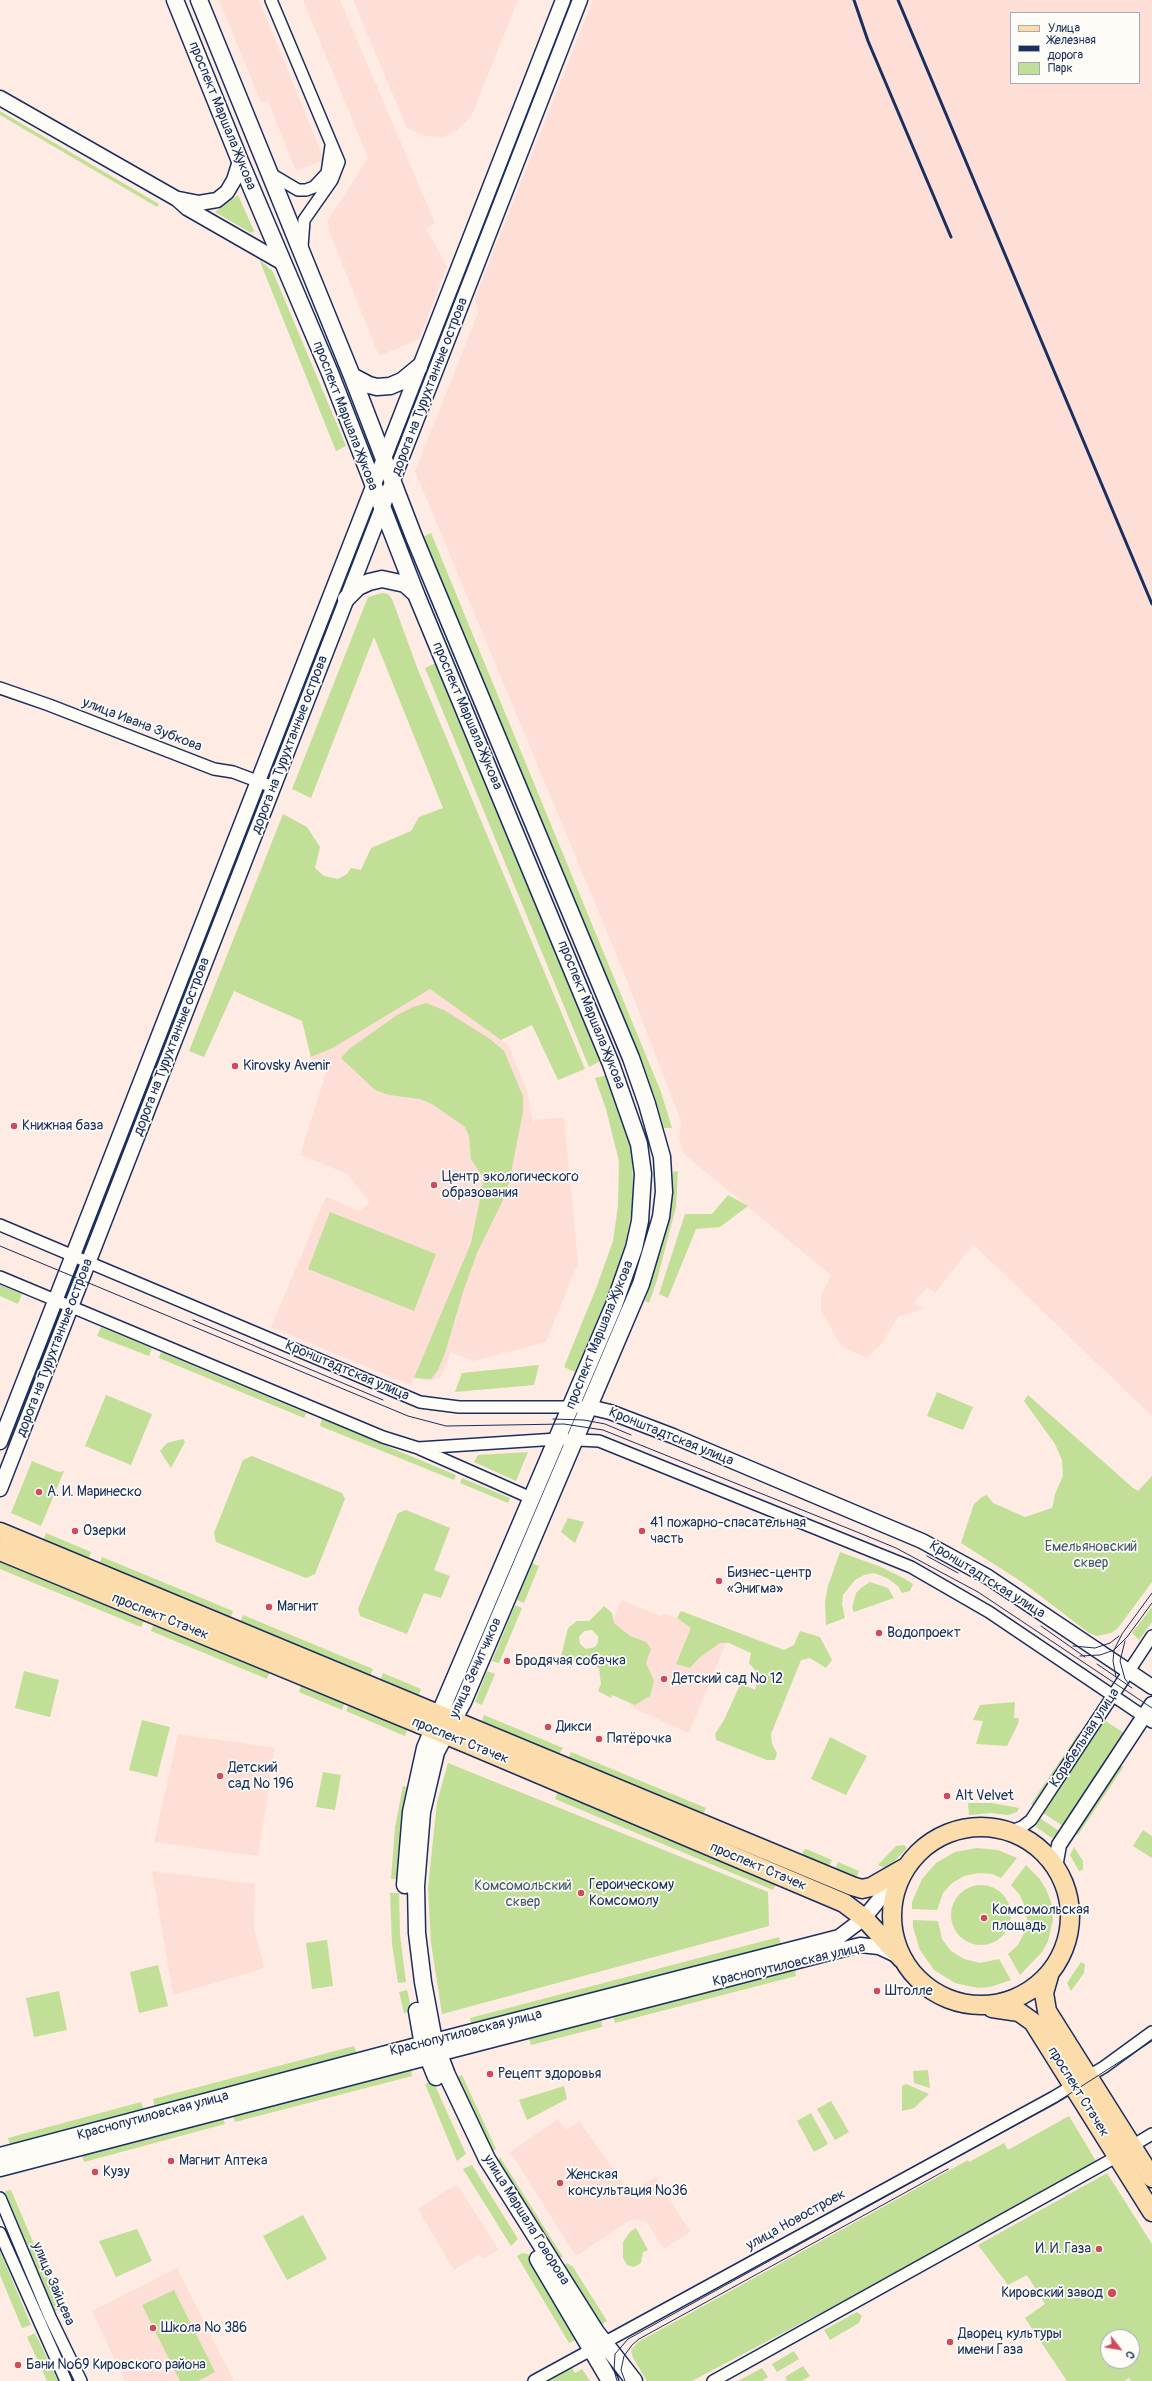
<!DOCTYPE html>
<meta charset="utf-8">
<style>
body{margin:0}
#map{position:relative;width:1152px;height:2381px;overflow:hidden;background:#fdebe4;font-family:Pangolin,sans-serif}
canvas{display:block}
.legend{position:absolute;left:1010px;top:12px;width:130px;height:72px;box-sizing:border-box;background:#fdfcf7;border:1px solid #a3aaba;margin:0;padding:5px 7px;list-style:none;font-size:12px;color:#1b2f5e}
.legend li{display:flex;align-items:center;gap:8px;height:20px}
.legend b{width:20px;border:1px solid #a3aaba}
.north{position:absolute;left:1100px;top:2329px;width:40px;height:40px;box-sizing:border-box;background:#fdfcf7;border:1px solid #a3aaba;border-radius:50%;rotate:121deg;font-size:11px;font-weight:700;line-height:16px;text-align:center;color:#1b2f5e}
.north::after{content:'';display:block;margin:auto;width:14px;height:18px;background:#d1495b;clip-path:polygon(50% 0,100% 100%,50% 72%,0 100%)}
</style>
<div id="map">
<canvas width="1152" height="2381"></canvas>
<ul class="legend">
<li><b style="height:5px;background:#fddcac"></b>Улица</li>
<li><b style="height:5px;background:#1b2f5e"></b>Железная дорога</li>
<li><b style="height:11px;background:#c1df97"></b>Парк</li>
</ul>
<div class="north">С</div>
</div>
<script>
const ctx = document.querySelector('canvas').getContext('2d');
ctx.lineJoin = 'round';
function fillPath(path, color) {
  ctx.fillStyle = color;
  ctx.fill(path, 'evenodd');
}
function poly(rows) {
  const path = new Path2D();
  for (const r of rows) {
    if (r.length === 3) {
      path.moveTo(r[0] + r[2], r[1]);
      path.arc(r[0], r[1], r[2], 0, 2 * Math.PI);
      continue;
    }
    path.moveTo(r[0], r[1]);
    for (let i = 2; i < r.length; i += 2) path.lineTo(r[i], r[i + 1]);
  }
  return path;
}
function trace(path, color, width, dash) {
  ctx.strokeStyle = color;
  ctx.lineWidth = width;
  ctx.lineCap = dash ? 'butt' : 'round';
  ctx.setLineDash(dash || []);
  ctx.stroke(path);
}
function label(font, color, halo, rows, align = 'center') {
  ctx.font = font + ' Pangolin,sans-serif';
  ctx.lineWidth = 3.5;
  ctx.setLineDash([]);
  ctx.textBaseline = 'middle';
  ctx.strokeStyle = halo;
  ctx.fillStyle = color;
  for (const [text, x, y, turn = 0] of rows) {
    ctx.save();
    ctx.translate(x, y);
    ctx.rotate((+turn || 0) * Math.PI / 180);
    ctx.textAlign = isNaN(turn) ? turn : align;
    if (halo) ctx.strokeText(text, 0, 0);
    ctx.fillText(text, 0, 0);
    ctx.restore();
  }
}
fillPath(poly([
 [219,0,259,0,324,160,296,171,268,101,261,102],
 [303,0,340,0,435,223,426,228,447,267,419,339,379,356,329,231,328,220,368,158],
 [353,0,518,0,471,117,457,130,443,137,424,136,407,128],
 [593,0,1152,0,1152,1416,973,1244,935,1293,927,1287,913,1303,923,1309,898,1317,880,1346,866,1358,841,1346,821,1310,821,1296,831,1275,684,1154,679,1137,681,1121,622,968,415,471,478,313,475,298],
 [1011,13,1139,13,1139,83,1011,83],
 [430,989,508,1045,527,1091,533,1124,535,1120,564,1117,578,1263,546,1342,474,1361,451,1352,459,1331,441,1377,430,1381,414,1378,411,1385,271,1327,326,1197,359,1211,370,1203,348,1174,300,1155,326,1073,313,1067,311,1057,333,1048],
 [621,1600,660,1616,666,1614,728,1638,689,1733,631,1707,601,1650],
 [178,1734,275,1748,258,1856,154,1842],
 [152,1871,255,1884,254,1929,264,1966,262,1969,173,1995],
 [558,2119,566,2130,579,2121,629,2192,656,2177,690,2232,664,2249,646,2221,632,2219,576,2256,510,2152],
 [457,2184,498,2249,483,2259,479,2254,454,2270,418,2209],
 [177,2268,234,2381,125,2381,92,2311]
]), '#fddfd7');
fillPath(poly([
 [0,111,159,204,157,207,0,115],
 [238,195,254,231,251,233,215,212],
 [259,259,273,272,346,446,336,451],
 [431,533,661,1092,672,1128,664,1128,654,1095,423,537],
 [382,593,388,594,392,599,418,670,585,1069,558,1080,532,1025,501,1040,430,989,333,1048,311,1057,302,1021,234,991,204,1057,189,1051,283,814,307,827,320,847,315,868,324,876,338,879,347,874,351,868,361,870,371,848,411,831,419,817,443,808,374,637,311,798,292,789,368,597],
 [436,663,602,1060,589,1067,425,668],
 [426,1003,444,1010,490,1039,504,1051,523,1096,523,1112,509,1183,502,1202,477,1253,463,1292,445,1353,438,1370,431,1379,414,1378,471,1243,483,1184,481,1174,471,1159,469,1136,465,1127,432,1104,420,1099,389,1095,375,1090,341,1058,349,1049,397,1015,413,1007],
 [607,1075,622,1112,631,1145,634,1197,625,1246,605,1302,575,1372,564,1367,597,1286,613,1241,618,1206,619,1161,606,1109,595,1078],
 [678,1171,676,1207,657,1280,649,1303,645,1301,668,1218,673,1172],
 [728,1195,748,1206,720,1227,696,1229,668,1298,659,1294,685,1214,712,1214],
 [330,1212,436,1254,414,1311,308,1269],
 [0,1285,22,1294,18,1304,0,1296],
 [101,1327,152,1348,149,1356,97,1336],
 [161,1352,306,1413,304,1418,159,1358],
 [539,1365,534,1385,455,1392,462,1373],
 [937,1392,973,1407,963,1430,927,1416],
 [106,1395,152,1414,131,1465,85,1446],
 [1028,1395,1133,1488,1138,1491,1152,1476,1152,1582,1118,1628,1111,1633,1097,1636,1089,1633,1022,1582,961,1543,974,1504,982,1497,987,1495,993,1503,1025,1517,1052,1508,1053,1505,1055,1494,1063,1476,1062,1460,1055,1444,1024,1401],
 [322,1419,456,1475,454,1480,320,1426],
 [183,1439,185,1442,171,1468,160,1451,167,1443],
 [528,1452,516,1481,474,1462,478,1455],
 [252,1456,342,1493,345,1499,315,1574,306,1578,216,1542,214,1533,243,1460],
 [32,1461,59,1472,64,1471,41,1526,11,1513],
 [462,1478,510,1498,508,1503,460,1483],
 [406,1510,450,1528,434,1570,450,1576,441,1598,424,1593,407,1634,360,1616,358,1609,398,1513],
 [568,1518,584,1522,575,1543,561,1532],
 [46,1533,91,1552,88,1560,43,1541],
 [840,1552,881,1567,903,1578,913,1584,910,1591,902,1593,898,1586,887,1578,874,1573,864,1575,855,1580,843,1595,842,1604,845,1618,826,1625,825,1602,828,1586],
 [102,1557,233,1611,230,1619,99,1565],
 [0,1559,145,1619,141,1627,0,1569],
 [532,1563,539,1566,524,1603,517,1600],
 [870,1582,888,1588,894,1598,854,1612,852,1608,856,1593,861,1588],
 [515,1605,522,1608,499,1663,492,1661],
 [604,1606,612,1613,614,1623,630,1636,646,1642,651,1649,646,1663,654,1681,650,1696,635,1705,612,1695,611,1698,598,1691,601,1684,599,1668,577,1657,571,1667,560,1661,568,1628,577,1621,589,1621],
 [592,1630,598,1636,598,1642,595,1647,586,1649,580,1644,579,1637,584,1631],
 [1152,1607,1152,1622,1139,1640,1132,1633],
 [681,1611,784,1650,794,1645,800,1631,820,1637,832,1660,826,1668,810,1658,801,1660,771,1734,772,1744,777,1753,775,1760,767,1760,716,1740,715,1734,724,1720,741,1683,755,1690,759,1675,749,1663,751,1653,729,1643,720,1643,699,1658,690,1668,676,1664,691,1628,677,1618],
 [243,1615,373,1669,370,1677,240,1623],
 [154,1623,270,1671,267,1679,151,1631],
 [24,1671,59,1680,50,1717,15,1708],
 [487,1671,495,1674,482,1705,475,1702],
 [383,1673,421,1689,418,1697,380,1681],
 [302,1684,345,1702,342,1710,299,1692],
 [1015,1702,1014,1718,1019,1718,1018,1724,1007,1746,976,1744,983,1721,973,1720,980,1705],
 [349,1704,408,1728,405,1736,346,1711],
 [484,1715,563,1748,559,1754,481,1723],
 [142,1720,170,1727,157,1777,129,1770],
 [1104,1720,1124,1733,1063,1826,1043,1813],
 [1078,1734,1079,1736,1033,1805,1031,1804],
 [830,1737,867,1756,846,1795,811,1779],
 [571,1752,706,1808,703,1815,568,1759],
 [448,1763,768,1892,769,1926,442,2014,431,1943,428,1888,437,1802],
 [1124,1766,1078,1835,1075,1833,1119,1767],
 [323,1772,341,1775,335,1810,316,1807],
 [403,1786,410,1788,399,1879,391,1879,395,1827],
 [558,1791,777,1882,773,1890,555,1799],
 [968,1803,992,1803,1019,1808,1017,1812,1008,1815,990,1813,969,1815],
 [1040,1818,1059,1831,1055,1837,1052,1838,1036,1827],
 [1143,1830,1152,1836,1152,1858,1133,1846],
 [904,1845,907,1848,887,1869,878,1865,896,1846],
 [1074,1847,1083,1861,1083,1870,1079,1871,1070,1855],
 [977,1848,998,1850,1017,1858,1001,1878,992,1874,978,1873,964,1876,952,1883,943,1893,937,1910,912,1909,912,1902,922,1879,936,1863,955,1852],
 [806,1849,832,1860,828,1868,802,1857,803,1851],
 [838,1862,859,1871,856,1879,835,1870],
 [1026,1865,1039,1878,1046,1889,1051,1902,1053,1920,1048,1941,1042,1952,1020,1975,1008,1954,1018,1945,1024,1933,1027,1920,1025,1907,1020,1895,1011,1885],
 [981,1915,30],
 [390,1893,399,1893,400,1935,406,1982,398,1983,392,1944],
 [913,1920,938,1921,942,1939,951,1951,964,1959,980,1963,999,1959,1011,1980,990,1987,978,1988,955,1983,934,1970,920,1950,913,1927],
 [779,1937,781,1944,471,2024,470,2018],
 [327,1940,333,1986,312,1989,306,1943],
 [1081,1962,1085,1964,1084,1973,1071,1991,1067,1983],
 [158,1965,168,2006,139,2013,130,1972],
 [795,1969,796,1976,615,2023,613,2016],
 [407,1990,412,2011,404,2013,399,1992],
 [59,1991,67,2030,34,2037,26,1998],
 [601,2019,602,2027,531,2045,529,2038],
 [354,2046,357,2054,155,2107,153,2099],
 [411,2069,412,2076,235,2122,233,2115],
 [928,2070,930,2088,914,2083,913,2071],
 [462,2075,496,2149,493,2151,489,2151,455,2078],
 [433,2081,466,2154,457,2161,425,2084],
 [906,2084,929,2094,914,2108,902,2111,902,2086],
 [564,2086,567,2099,527,2120,519,2100],
 [831,2101,849,2132,835,2140,817,2109],
 [141,2102,144,2110,10,2145,8,2138],
 [811,2113,828,2144,814,2152,797,2121],
 [1069,2116,1096,2161,887,2278,692,2381,647,2381,633,2358,631,2350,638,2342,968,2160,969,2162,1004,2143,1008,2150],
 [223,2118,225,2124,84,2162,82,2155],
 [500,2157,563,2257,556,2258,497,2164],
 [472,2165,518,2239,511,2246,463,2169],
 [1107,2173,1152,2244,1152,2381,1131,2381,1129,2378,1125,2381,1067,2381,1025,2318,1045,2304,1027,2275,1008,2285,978,2245],
 [1108,2337,1132,2337,1132,2361,1108,2361],
 [11,2190,61,2308,55,2311,5,2191],
 [303,2215,327,2259,287,2280,263,2236],
 [636,2228,648,2250,643,2252,641,2263,634,2267,627,2265,623,2258,623,2242,630,2232],
 [137,2229,152,2261,116,2277,99,2241],
 [0,2251,31,2325,22,2328,0,2275],
 [522,2253,528,2254,567,2316,578,2339,569,2343,517,2256],
 [567,2263,573,2267,607,2321,599,2326,562,2267],
 [174,2290,215,2372,198,2381,180,2381,142,2305],
 [857,2312,862,2316,859,2323,830,2340,824,2330],
 [35,2333,58,2381,47,2381,27,2337],
 [794,2351,799,2359,777,2372,772,2364],
 [571,2366,575,2373,582,2369,590,2381,544,2381],
 [803,2366,810,2376,802,2381,787,2381,785,2377],
 [762,2368,768,2377,762,2381,738,2381]
]), '#c1df97');
const minor = poly([
 [271,0,339,162,332,180,304,220,302,247],
 [271,174,298,190,306,190,314,187,327,173,331,146],
 [0,688,49,705,214,769,233,772,273,787],
 [0,1225,420,1402,459,1407,589,1407],
 [0,1277,383,1437,418,1448,557,1439,599,1441,911,1567,989,1612,1152,1722],
 [420,1449,531,1498],
 [1009,1832,1022,1827,1031,1820,1152,1636],
 [1132,2146,1152,2134],
 [0,2198,50,2317,81,2381],
 [0,2233,66,2381],
 [534,2381,1054,2097,1104,2067,1152,2032],
 [713,2381,1118,2156]
]);
const tertiary = poly([
 [0,98,177,199,187,208,283,263],
 [179,199,199,203,217,200,227,192,234,180,240,161],
 [589,1407,610,1412,673,1436,922,1541,988,1577,1152,1687],
 [0,1442,563,0],
 [0,1489,580,0],
 [1055,1867,1059,1845,1152,1704],
 [434,2041,839,1937,864,1918,902,1872],
 [438,2054,860,1945,879,1947,896,1955]
]);
const secondary = poly([
 [175,0,240,161,330,373,416,594,611,1064,639,1144,643,1174,640,1221,634,1248,614,1305,425,1748,411,1812,405,1885],
 [199,0,352,376,414,537,631,1058,647,1104,662,1157,664,1192,661,1217,641,1284,463,1702,436,1752,422,1812,416,1886,417,1933,423,1982,434,2041,447,2075,487,2159,596,2332,634,2381],
 [352,376,369,385,377,387,390,386,402,381,419,367],
 [346,599,358,587,369,582,382,579,405,584,416,594],
 [417,2011,423,2045,436,2077],
 [0,2156,432,2042],
 [0,2168,438,2054],
 [538,2259,610,2381]
]);
const primary = poly([
 [0,1532,852,1886,862,1889,871,1887,906,1867],
 [0,1551,468,1744,844,1903,864,1918,902,1959],
 [981,1916,89],
 [1050,1972,1044,1993,1047,2011,1152,2178],
 [992,2008,1019,2012,1033,2022,1152,2212]
]);
trace(minor, '#1b2f5e', 14);
trace(tertiary, '#1b2f5e', 17);
trace(secondary, '#1b2f5e', 19);
trace(primary, '#1b2f5e', 21);
trace(minor, '#fdfcf7', 11);
trace(tertiary, '#fdfcf7', 14);
trace(secondary, '#fdfcf7', 16);
trace(primary, '#fddcac', 18);
trace(poly([
 [0,1246,408,1416,446,1426,564,1424,603,1430,857,1532,896,1548,978,1592,1152,1708],
 [193,1320,383,1400],
 [553,1419,584,1420,605,1424,631,1435],
 [927,1556,958,1573],
 [1041,1626,1085,1657],
 [1125,1641,1120,1661,1125,1679,1129,1684],
 [1073,1646,1095,1648,1110,1643,1119,1636],
 [1080,1656,1100,1655,1114,1650,1127,1637,1152,1603],
 [1097,1664,1132,1688],
 [1116,1677,1113,1661,1114,1650,1122,1634,1152,1593],
 [617,2381,614,2370,615,2354,628,2339,1057,2102,1152,2041],
 [625,2381,621,2370,624,2356,632,2345,639,2339,948,2169]
]), '#1b2f5e', 1);
trace(poly([
 [854,0,868,41,951,237],
 [898,0,1152,604]
]), '#1b2f5e', 3);
for (const [x, y, r, color] of [
 [235,1066,4,"#d1495b"],
 [14,1126,4,"#d1495b"],
 [434,1185,4,"#d1495b"],
 [39,1492,4,"#d1495b"],
 [75,1531,4,"#d1495b"],
 [642,1531,4,"#d1495b"],
 [719,1581,4,"#d1495b"],
 [269,1607,4,"#d1495b"],
 [879,1633,4,"#d1495b"],
 [507,1661,4,"#d1495b"],
 [664,1679,4,"#d1495b"],
 [548,1727,4,"#d1495b"],
 [599,1739,4,"#d1495b"],
 [220,1776,4,"#d1495b"],
 [947,1796,4,"#d1495b"],
 [581,1893,4,"#d1495b"],
 [984,1918,4,"#d1495b"],
 [877,1991,4,"#d1495b"],
 [490,2074,4,"#d1495b"],
 [171,2161,4,"#d1495b"],
 [95,2172,4,"#d1495b"],
 [560,2183,4,"#d1495b"],
 [1099,2249,4,"#d1495b"],
 [1112,2293,5,"#d1495b"],
 [153,2328,4,"#d1495b"],
 [950,2342,4,"#d1495b"],
 [18,2365,4,"#d1495b"]
]) {
  const dot = new Path2D();
  dot.arc(x, y, r, 0, 2 * Math.PI);
  ctx.fillStyle = color;
  ctx.fill(dot);
  trace(dot, '#fdfcf7', 1.5);
}
label('14px', '#1b2f5e', '#fdfcf7', [
 ["проспект Маршала Жукова",222,116,68],
 ["дорога на Турухтанные острова",430,387,-69],
 ["проспект Маршала Жукова",345,416,69],
 ["проспект Маршала Жукова",467,716,67],
 ["улица Ивана Зубкова",142,725,21],
 ["дорога на Турухтанные острова",290,745,-69],
 ["проспект Маршала Жукова",591,1015,68],
 ["дорога на Турухтанные острова",172,1047,-69],
 ["проспект Маршала Жукова",600,1335,-68],
 ["дорога на Турухтанные острова",55,1348,-69],
 ["Кронштадтская улица",347,1371,23],
 ["Кронштадтская улица",671,1437,22],
 ["Кронштадтская улица",987,1580,32],
 ["проспект Стачек",160,1617,22],
 ["улица Зенитчиков",476,1668,-66],
 ["Корабельная улица",1085,1738,-57],
 ["проспект Стачек",460,1741,22],
 ["проспект Стачек",758,1867,23],
 ["Краснопутиловская улица",789,1965,-13],
 ["Краснопутиловская улица",466,2033,-14],
 ["проспект Стачек",1078,2092,58],
 ["Краснопутиловская улица",153,2116,-15],
 ["улица Маршала Говорова",526,2220,58],
 ["улица Новостроек",796,2220,-29],
 ["улица Зайцева",53,2284,67]
]);
label('14px', '#1b2f5e', '#fdfcf7', [
 ["Kirovsky Avenir",243,1066],
 ["Книжная база",22,1126],
 ["Центр экологического",442,1177],
 ["образования",442,1193],
 ["А. И. Маринеско",47,1492],
 ["41 пожарно-спасательная",650,1523],
 ["часть",650,1539],
 ["Озерки",83,1531],
 ["Бизнес-центр",727,1573],
 ["«Энигма»",727,1589],
 ["Магнит",277,1607],
 ["Водопроект",887,1633],
 ["Бродячая собачка",515,1661],
 ["Детский сад № 12",672,1679],
 ["Дикси",556,1727],
 ["Пятёрочка",607,1739],
 ["Детский",228,1768],
 ["сад № 196",228,1784],
 ["Alt Velvet",955,1796],
 ["Героическому",589,1885],
 ["Комсомолу",589,1901],
 ["Комсомольская",992,1910],
 ["площадь",992,1926],
 ["Штолле",885,1991],
 ["Рецепт здоровья",498,2074],
 ["Магнит Аптека",179,2161],
 ["Кузу",103,2172],
 ["Женская",568,2175],
 ["консультация №36",568,2191],
 ["И. И. Газа",1091,2249,"right"],
 ["Кировский завод",1103,2293,"right"],
 ["Школа № 386",161,2328],
 ["Дворец культуры",958,2334],
 ["имени Газа",958,2350],
 ["Бани №69 Кировского района",26,2365]
], 'left');
label('14px', '#445b6c', '#fdfcf7', [
 ["Емельяновский",1091,1547],
 ["сквер",1091,1563],
 ["Комсомольский",523,1886],
 ["сквер",523,1902]
]);
</script>
